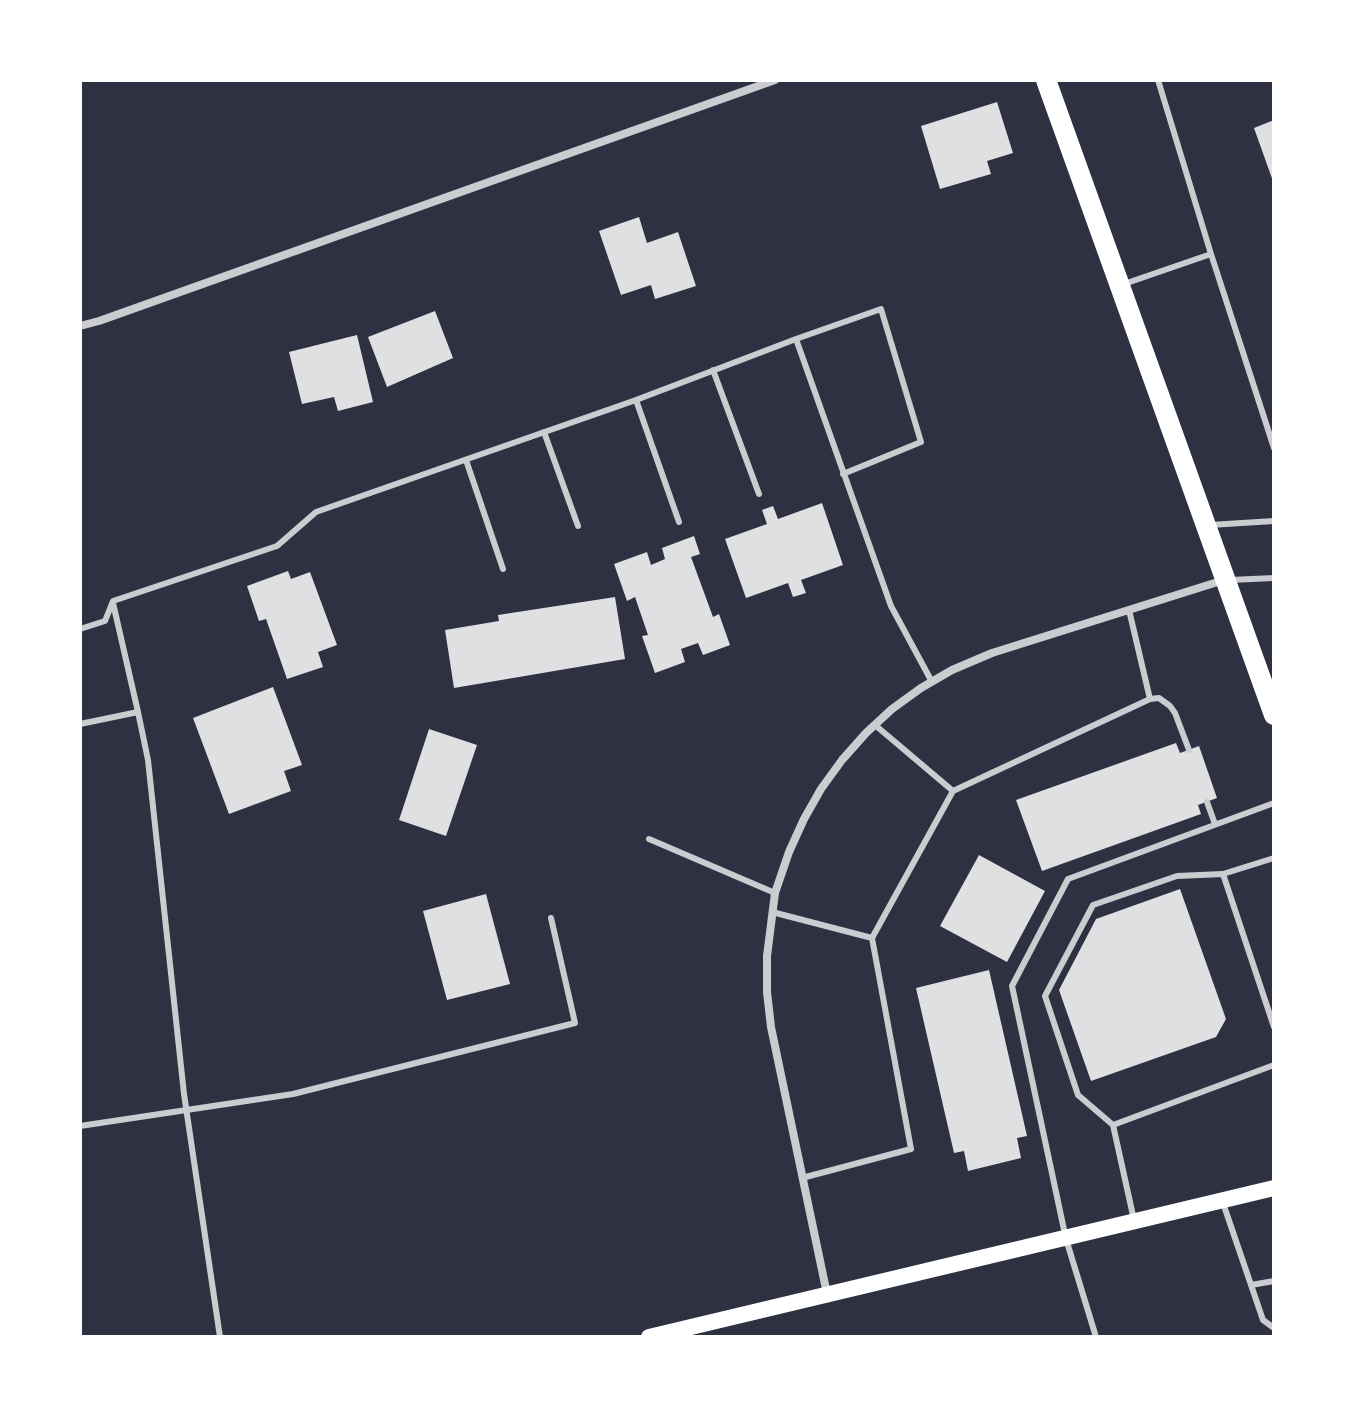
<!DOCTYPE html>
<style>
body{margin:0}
#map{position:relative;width:1354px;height:1417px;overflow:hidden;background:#2d3142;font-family:"Golos Text",sans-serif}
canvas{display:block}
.frame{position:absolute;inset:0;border:82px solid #fff;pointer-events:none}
</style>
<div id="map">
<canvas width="1354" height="1417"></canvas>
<div class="frame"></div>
</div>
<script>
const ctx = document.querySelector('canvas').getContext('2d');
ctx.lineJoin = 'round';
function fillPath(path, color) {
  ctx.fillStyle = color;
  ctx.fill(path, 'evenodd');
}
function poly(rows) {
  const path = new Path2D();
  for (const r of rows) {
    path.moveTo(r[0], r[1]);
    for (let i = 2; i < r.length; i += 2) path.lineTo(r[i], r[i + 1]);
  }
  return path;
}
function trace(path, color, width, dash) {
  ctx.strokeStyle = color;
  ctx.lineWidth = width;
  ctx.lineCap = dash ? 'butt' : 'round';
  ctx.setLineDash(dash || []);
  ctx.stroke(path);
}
fillPath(poly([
 [997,102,1013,153,987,161,991,174,940,189,921,126],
 [1274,120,1274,184,1254,128],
 [639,217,647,243,678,232,696,286,655,299,651,285,621,295,599,231],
 [435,311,453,358,387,387,368,337],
 [357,335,373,402,338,411,334,397,302,404,289,352],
 [822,503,843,565,801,580,806,593,793,597,788,583,746,598,725,539,767,524,762,510,773,506,778,519],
 [694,536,700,554,691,557,713,617,719,614,730,645,703,655,698,643,681,649,685,662,655,673,642,636,648,635,635,597,627,601,614,564,647,552,651,565,665,559,662,548],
 [288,571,291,579,310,572,337,645,318,652,323,667,287,679,266,619,259,621,247,586],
 [615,597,625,659,454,688,445,630,499,621,498,615],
 [273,687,302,765,284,771,291,791,229,814,193,718],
 [429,729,477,745,446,836,399,820],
 [1176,743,1180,753,1199,746,1217,798,1198,805,1201,814,1042,871,1016,800],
 [979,855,1045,891,1007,962,940,926],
 [1180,889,1226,1019,1216,1037,1091,1081,1059,990,1096,919],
 [486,894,510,984,447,1000,423,911],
 [989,970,1027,1136,1017,1138,1021,1158,968,1171,964,1151,954,1153,916,988]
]), '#e0e0e3');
trace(poly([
 [1158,80,1211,254,1274,448],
 [1124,284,1211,254],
 [796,339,881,309,921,442,843,474],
 [713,370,759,494],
 [636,400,679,522],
 [544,432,578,526],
 [466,460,503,569],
 [1210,525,1274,521],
 [1230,580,1274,578],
 [113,603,138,712],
 [80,629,105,621,113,601,277,546,316,512,636,400,796,339,891,606,932,682],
 [1150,699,1159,698,1170,706,1175,713,1189,750],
 [80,724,138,712,148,760,184,1094,220,1337],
 [875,725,953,791],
 [1207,802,1215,824],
 [649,839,775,893],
 [1274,858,1223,874,1274,1027],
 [772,912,872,938],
 [1113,1125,1078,1095,1045,996,1093,905,1177,876,1223,874],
 [80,1126,293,1094,575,1023,551,918],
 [802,1178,911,1149,872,938,953,791,1150,699,1129,610],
 [1222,1200,1263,1320,1274,1328],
 [1134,1220,1113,1125,1274,1065],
 [1251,1285,1274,1281],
 [1096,1337,1066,1239,1012,986,1068,879,1274,803]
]), '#caccd0', 6);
trace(poly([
 [80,326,99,321,775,80],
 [827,1294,771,1027,767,992,767,956,775,893,789,852,804,819,821,789,842,760,866,733,892,709,921,688,952,670,992,653,1224,580]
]), '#caccd0', 8);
trace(poly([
 [649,1337,1274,1188]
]), '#fff', 16);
trace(poly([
 [1046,80,1274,715]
]), '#fff', 20);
</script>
